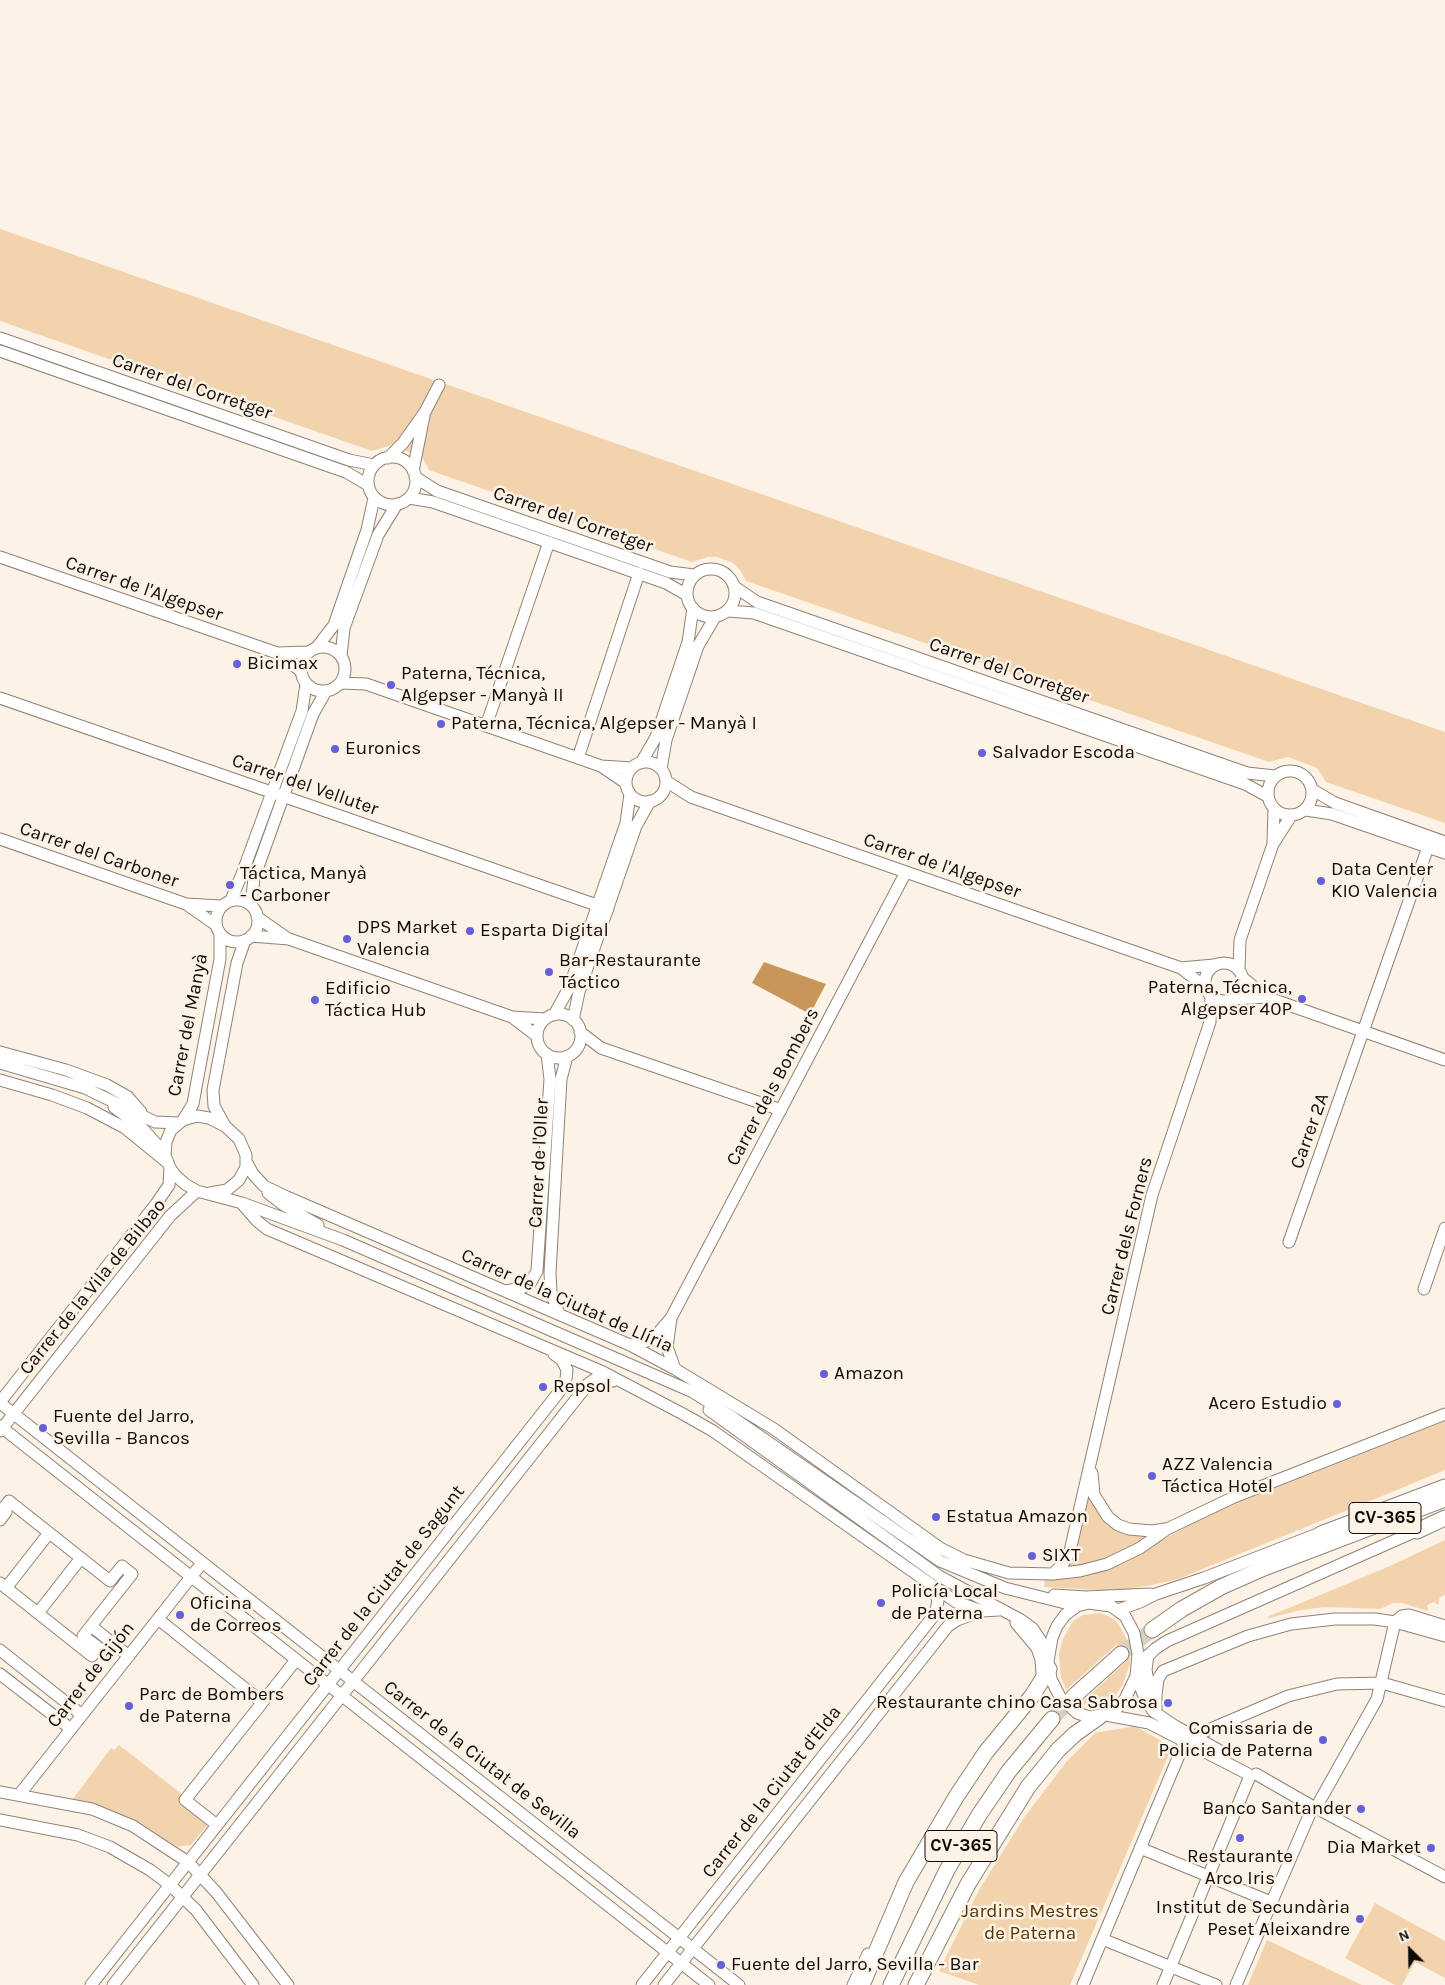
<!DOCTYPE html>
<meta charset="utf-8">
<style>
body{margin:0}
#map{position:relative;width:1445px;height:1985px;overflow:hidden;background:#fdf2e6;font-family:Karla,sans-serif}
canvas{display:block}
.north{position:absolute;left:1385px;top:1925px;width:50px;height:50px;-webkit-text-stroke:4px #fdf2e6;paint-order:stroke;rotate:337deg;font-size:14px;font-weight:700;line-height:20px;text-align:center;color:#0f0a06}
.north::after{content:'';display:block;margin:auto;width:18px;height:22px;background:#0f0a06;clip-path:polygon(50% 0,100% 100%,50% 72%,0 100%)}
</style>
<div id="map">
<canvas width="1445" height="1985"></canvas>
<div class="north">N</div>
</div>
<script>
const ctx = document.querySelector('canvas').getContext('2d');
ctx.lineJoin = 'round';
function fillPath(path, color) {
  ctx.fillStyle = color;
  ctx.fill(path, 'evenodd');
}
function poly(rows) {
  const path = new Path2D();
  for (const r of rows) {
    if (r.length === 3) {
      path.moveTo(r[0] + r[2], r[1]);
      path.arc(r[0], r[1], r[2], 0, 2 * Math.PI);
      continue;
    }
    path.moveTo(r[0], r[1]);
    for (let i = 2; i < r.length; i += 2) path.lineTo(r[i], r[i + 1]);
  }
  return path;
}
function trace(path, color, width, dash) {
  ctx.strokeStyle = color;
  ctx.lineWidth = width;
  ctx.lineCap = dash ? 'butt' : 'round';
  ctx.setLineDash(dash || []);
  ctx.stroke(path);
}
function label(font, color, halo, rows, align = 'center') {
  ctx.font = font + ' Karla,sans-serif';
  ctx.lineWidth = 5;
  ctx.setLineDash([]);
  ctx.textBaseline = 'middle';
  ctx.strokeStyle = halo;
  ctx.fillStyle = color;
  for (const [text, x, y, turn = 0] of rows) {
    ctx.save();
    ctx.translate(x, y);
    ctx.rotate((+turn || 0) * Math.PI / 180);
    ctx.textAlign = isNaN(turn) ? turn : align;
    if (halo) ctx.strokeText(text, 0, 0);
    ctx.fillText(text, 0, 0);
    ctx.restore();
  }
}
fillPath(poly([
 [0,229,1445,732,1445,823,1326,782,1317,768,1288,757,1269,762,746,581,740,570,733,563,717,557,708,557,692,562,429,470,422,457,392,445,372,451,0,321],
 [1445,1421,1445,1470,1392,1492,1178,1579,1152,1585,1114,1591,1044,1587,1045,1579,1133,1557,1190,1524,1225,1508],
 [1087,1493,1097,1509,1147,1535,1148,1538,1107,1558,1068,1568,1073,1557],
 [1445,1540,1445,1595,1440,1597,1438,1605,1434,1602,1427,1605,1428,1611,1402,1603,1393,1603,1380,1609,1325,1607,1301,1610,1269,1618,1267,1617,1390,1566],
 [1100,1613,1108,1616,1117,1622,1124,1634,1129,1644,1130,1663,1123,1684,1112,1700,1095,1707,1088,1707,1082,1702,1127,1661,1116,1645,1066,1690,1061,1677,1059,1654,1063,1639,1073,1621,1083,1615],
 [1135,1726,1172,1747,1070,1985,979,1985,939,1971,979,1890,1025,1816,1067,1761,1095,1733],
 [119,1745,183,1795,184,1805,207,1825,191,1845,177,1847,141,1823,104,1807,73,1799,111,1748,114,1750],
 [1375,1903,1445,1941,1445,1978,1415,1962,1402,1985,1395,1985,1345,1958],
 [1267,1940,1362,1985,1248,1985]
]), '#f3d3ae');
fillPath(poly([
 [764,962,826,984,810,1014,752,983]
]), '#c89658');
trace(poly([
 [1121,1654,1152,1630],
 [1052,1719,1073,1697]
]), '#d9cfc4', 15, [15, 8]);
const minor = poly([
 [0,338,349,460,374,465],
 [0,351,346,472,368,485],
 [392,481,24],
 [388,458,403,443,425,412,439,385],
 [413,471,424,416],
 [415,477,437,491,670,572,694,575],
 [409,498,433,502,666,583,687,595],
 [0,557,277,653,301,671],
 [711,593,24],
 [735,587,757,602,1247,773,1275,776],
 [728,611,754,613,1245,784,1267,796],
 [323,669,22],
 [317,647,334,625,367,530,374,498],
 [277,653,308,652],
 [341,656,344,628,378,535,397,504],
 [340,683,366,684,601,766,626,783],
 [0,698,608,909],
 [486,726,549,542],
 [578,758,639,573],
 [646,782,20],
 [641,763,656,737,688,642,693,608],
 [601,766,632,768],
 [661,769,666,740,698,646,715,617],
 [1290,793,22],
 [666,781,691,797,1181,968,1205,987],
 [1313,790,1335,803,1445,842],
 [1306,810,1332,814,1445,853],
 [0,839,186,904,216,925],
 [1273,842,1274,809],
 [237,921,21],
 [231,900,242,874,302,711,306,684],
 [186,904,221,906],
 [251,905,254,878,313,714,326,691],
 [257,917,287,938],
 [251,936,289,939,512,1017,545,1019],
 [1224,982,19],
 [1181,968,1214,965],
 [1239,970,1240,940,1273,844,1291,816],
 [1243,978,1266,997,1445,1060],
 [1234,999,1266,997],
 [559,1036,22],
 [554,1015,569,988,626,823,630,794],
 [512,1017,537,1036],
 [573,1020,579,992,636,826,650,801],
 [580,1032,601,1048,781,1110],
 [0,1052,66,1070,107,1085,128,1097,141,1112],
 [0,1063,85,1088,155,1122,179,1123],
 [0,1080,52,1095,87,1108,125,1128,168,1163],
 [114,1107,143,1129,158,1146],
 [183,1120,193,1104,196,1087,220,959,220,934],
 [225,1126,214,1106,213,1090,237,963,245,940],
 [246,1161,253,1174,264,1186,287,1197,630,1345,675,1369,774,1429,940,1548,964,1560,1009,1573,1053,1574,1080,1571,1107,1564,1140,1548,1167,1529,1232,1498,1445,1414],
 [210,1193,227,1190,239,1180,246,1167,246,1155,239,1139,225,1126,209,1118,197,1116,183,1120,171,1130,166,1142,165,1155,170,1168,175,1175,185,1184,197,1191,242,1203,343,1240,693,1392,735,1419,940,1561,1005,1588,1077,1606],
 [268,1193,282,1204,318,1225],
 [243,1205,257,1221,267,1229,603,1372,683,1414,713,1431,956,1602,982,1611,999,1610],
 [1289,1242,1428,847],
 [1424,1289,1445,1228],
 [506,1291,522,1288,531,1282,537,1271,550,1079,547,1054],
 [559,1314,551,1292,550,1273,561,1079,567,1056],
 [671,1318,667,1347,675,1369],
 [630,1345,652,1340,671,1318,906,872],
 [0,1402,156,1204,169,1185,170,1168],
 [0,1403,739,1985],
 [709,1410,939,1576,1021,1620,1033,1629,1048,1652],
 [0,1426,709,1985],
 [0,1431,170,1216,197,1191],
 [1092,1473,1094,1495,1108,1517,1118,1525,1129,1529,1152,1531,1165,1529],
 [0,1520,6,1512,3,1509,9,1501,110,1581,122,1566,132,1574,83,1636,99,1648,92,1656,0,1583],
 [1053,1574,1063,1564,1070,1551,1152,1195,1210,1022,1211,997],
 [6,1588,49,1533],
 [1054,1595,1086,1597,1150,1594],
 [1089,1603,1111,1606,1125,1616,1134,1633,1138,1654,1136,1676,1125,1699,1117,1708,1106,1715,1090,1717,1077,1713,1060,1697,1051,1679,1048,1661,1052,1638,1057,1626,1065,1615,1077,1606,1089,1603],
 [1118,1610,1140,1602,1156,1594,1204,1578,1328,1530],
 [38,1613,81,1558],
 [158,1619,262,1702],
 [1395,1622,1402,1616,1409,1615,1445,1626],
 [1016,1623,1037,1648,1041,1660,1042,1674],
 [91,1626,129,1656],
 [0,1650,82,1715],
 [1148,1655,1146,1670,1151,1697],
 [1138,1666,1155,1649,1167,1641,1423,1528],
 [0,1674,71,1729],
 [1136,1676,1144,1696,1153,1711,1175,1726,1224,1753],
 [1156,1710,1156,1695,1158,1679,1163,1671,1248,1636,1291,1624,1335,1619,1375,1619,1395,1622,1445,1636],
 [1106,1715,1149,1723,1248,1774],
 [1194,1736,1288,1696,1337,1684,1382,1683,1445,1701],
 [1256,1774,1310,1805],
 [0,1792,92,1809,133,1826,165,1847,188,1862,216,1892,288,1985],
 [19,1795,202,1563],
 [1318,1804,1377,1699,1395,1622],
 [1318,1809,1445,1877],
 [0,1820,78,1835,110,1847,150,1870,170,1885,196,1910,253,1985],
 [217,1825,185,1800,296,1660],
 [1140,1848,1271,1902],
 [1102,1939,1216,1985],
 [91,1985,559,1392,566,1379,567,1370,562,1360,554,1354],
 [113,1985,588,1384,595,1379,602,1378,613,1381],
 [642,1985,935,1614,938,1601,933,1586],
 [664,1985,948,1626,957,1620,982,1611],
 [853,1985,868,1954],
 [1083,1985,1185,1741],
 [1163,1985,1250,1776],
 [1236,1985,1311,1811]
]);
const major = poly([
 [1417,1531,1445,1518],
 [1321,1534,1445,1487],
 [1152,1630,1182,1609,1221,1587,1264,1568,1445,1499],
 [1073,1697,1121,1654],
 [862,1985,906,1882,956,1797,986,1752,1032,1696,1049,1669],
 [891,1985,947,1870,979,1815,1009,1771,1052,1719],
 [916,1985,968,1884,1028,1787,1058,1750,1075,1734,1099,1717]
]);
trace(minor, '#8f8376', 13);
trace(major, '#8f8376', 17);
trace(minor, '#fff', 11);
trace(major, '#fff', 15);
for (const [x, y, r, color] of [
 [237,664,5,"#6560d9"],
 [391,685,5,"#6560d9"],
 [441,724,5,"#6560d9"],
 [335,749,5,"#6560d9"],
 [982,753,5,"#6560d9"],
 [1321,881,5,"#6560d9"],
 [230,885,5,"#6560d9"],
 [470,931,5,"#6560d9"],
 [347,939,5,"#6560d9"],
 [549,972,5,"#6560d9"],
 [1302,999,5,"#6560d9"],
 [315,1000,5,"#6560d9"],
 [824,1374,5,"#6560d9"],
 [543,1387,5,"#6560d9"],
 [1337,1404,5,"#6560d9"],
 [43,1428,5,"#6560d9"],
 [1152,1476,5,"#6560d9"],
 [936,1517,5,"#6560d9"],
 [1032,1556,5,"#6560d9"],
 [881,1603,5,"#6560d9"],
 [180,1615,5,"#6560d9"],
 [1168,1703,5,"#6560d9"],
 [129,1706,5,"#6560d9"],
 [1323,1740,5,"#6560d9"],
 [1361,1809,5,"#6560d9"],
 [1240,1838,5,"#6560d9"],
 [1431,1848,5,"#6560d9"],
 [1360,1919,5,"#6560d9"],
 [721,1965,5,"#6560d9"]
]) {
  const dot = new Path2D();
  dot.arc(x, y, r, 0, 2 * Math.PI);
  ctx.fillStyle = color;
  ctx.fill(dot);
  trace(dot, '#fdf2e6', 2);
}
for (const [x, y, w] of [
 [1385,1518,72],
 [961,1846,72]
]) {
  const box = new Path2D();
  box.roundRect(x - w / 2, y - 15.5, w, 31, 4);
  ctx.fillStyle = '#fdf2e6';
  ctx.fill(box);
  trace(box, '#0f0a06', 1);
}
label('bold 18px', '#0f0a06', null, [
 ["CV-365",1385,1518],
 ["CV-365",961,1846]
]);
label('19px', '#0f0a06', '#fdf2e6', [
 ["Carrer del Corretger",192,387,19],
 ["Carrer del Corretger",573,520,19],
 ["Carrer de l'Algepser",144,589,19],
 ["Carrer del Corretger",1009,671,19],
 ["Carrer del Velluter",305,785,19],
 ["Carrer del Carboner",99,855,19],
 ["Carrer de l'Algepser",942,866,19],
 ["Carrer del Manyà",188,1025,-79],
 ["Carrer dels Bombers",773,1087,-62],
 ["Carrer 2A",1310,1131,-70],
 ["Carrer de l'Oller",539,1163,-87],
 ["Carrer dels Forners",1127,1236,-76],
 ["Carrer de la Vila de Bilbao",93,1287,-51],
 ["Carrer de la Ciutat de Llíria",567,1301,24],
 ["Carrer de la Ciutat de Sagunt",384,1586,-52],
 ["Carrer de Gijón",91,1675,-52],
 ["Carrer de la Ciutat de Sevilla",482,1760,38],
 ["Carrer de la Ciutat d'Elda",772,1792,-52]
]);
label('19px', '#0f0a06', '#fdf2e6', [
 ["Bicimax",247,664],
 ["Paterna, Técnica,",401,674],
 ["Algepser - Manyà II",401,696],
 ["Paterna, Técnica, Algepser - Manyà I",451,724],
 ["Euronics",345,749],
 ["Salvador Escoda",992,753],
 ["Data Center",1331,870],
 ["KIO Valencia",1331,892],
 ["Táctica, Manyà",240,874],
 ["- Carboner",240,896],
 ["DPS Market",357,928],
 ["Valencia",357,950],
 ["Esparta Digital",480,931],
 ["Bar-Restaurante",559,961],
 ["Táctico",559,983],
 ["Paterna, Técnica,",1292,988,"right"],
 ["Algepser 40P",1292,1010,"right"],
 ["Edificio",325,989],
 ["Táctica Hub",325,1011],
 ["Amazon",834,1374],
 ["Repsol",553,1387],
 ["Acero Estudio",1327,1404,"right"],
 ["Fuente del Jarro,",53,1417],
 ["Sevilla - Bancos",53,1439],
 ["AZZ Valencia",1162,1465],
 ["Táctica Hotel",1162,1487],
 ["Estatua Amazon",946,1517],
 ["SIXT",1042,1556],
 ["Policía Local",891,1592],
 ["de Paterna",891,1614],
 ["Oficina",190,1604],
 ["de Correos",190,1626],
 ["Parc de Bombers",139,1695],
 ["de Paterna",139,1717],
 ["Restaurante chino Casa Sabrosa",1158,1703,"right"],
 ["Comissaria de",1313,1729,"right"],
 ["Policia de Paterna",1313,1751,"right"],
 ["Banco Santander",1351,1809,"right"],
 ["Dia Market",1421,1848,"right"],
 ["Restaurante",1240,1857,"center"],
 ["Arco Iris",1240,1879,"center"],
 ["Institut de Secundària",1350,1908,"right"],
 ["Peset Aleixandre",1350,1930,"right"],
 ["Fuente del Jarro, Sevilla - Bar",731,1965]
], 'left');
label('19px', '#583601', '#fdf2e6', [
 ["Jardins Mestres",1030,1912],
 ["de Paterna",1030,1934]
]);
</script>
